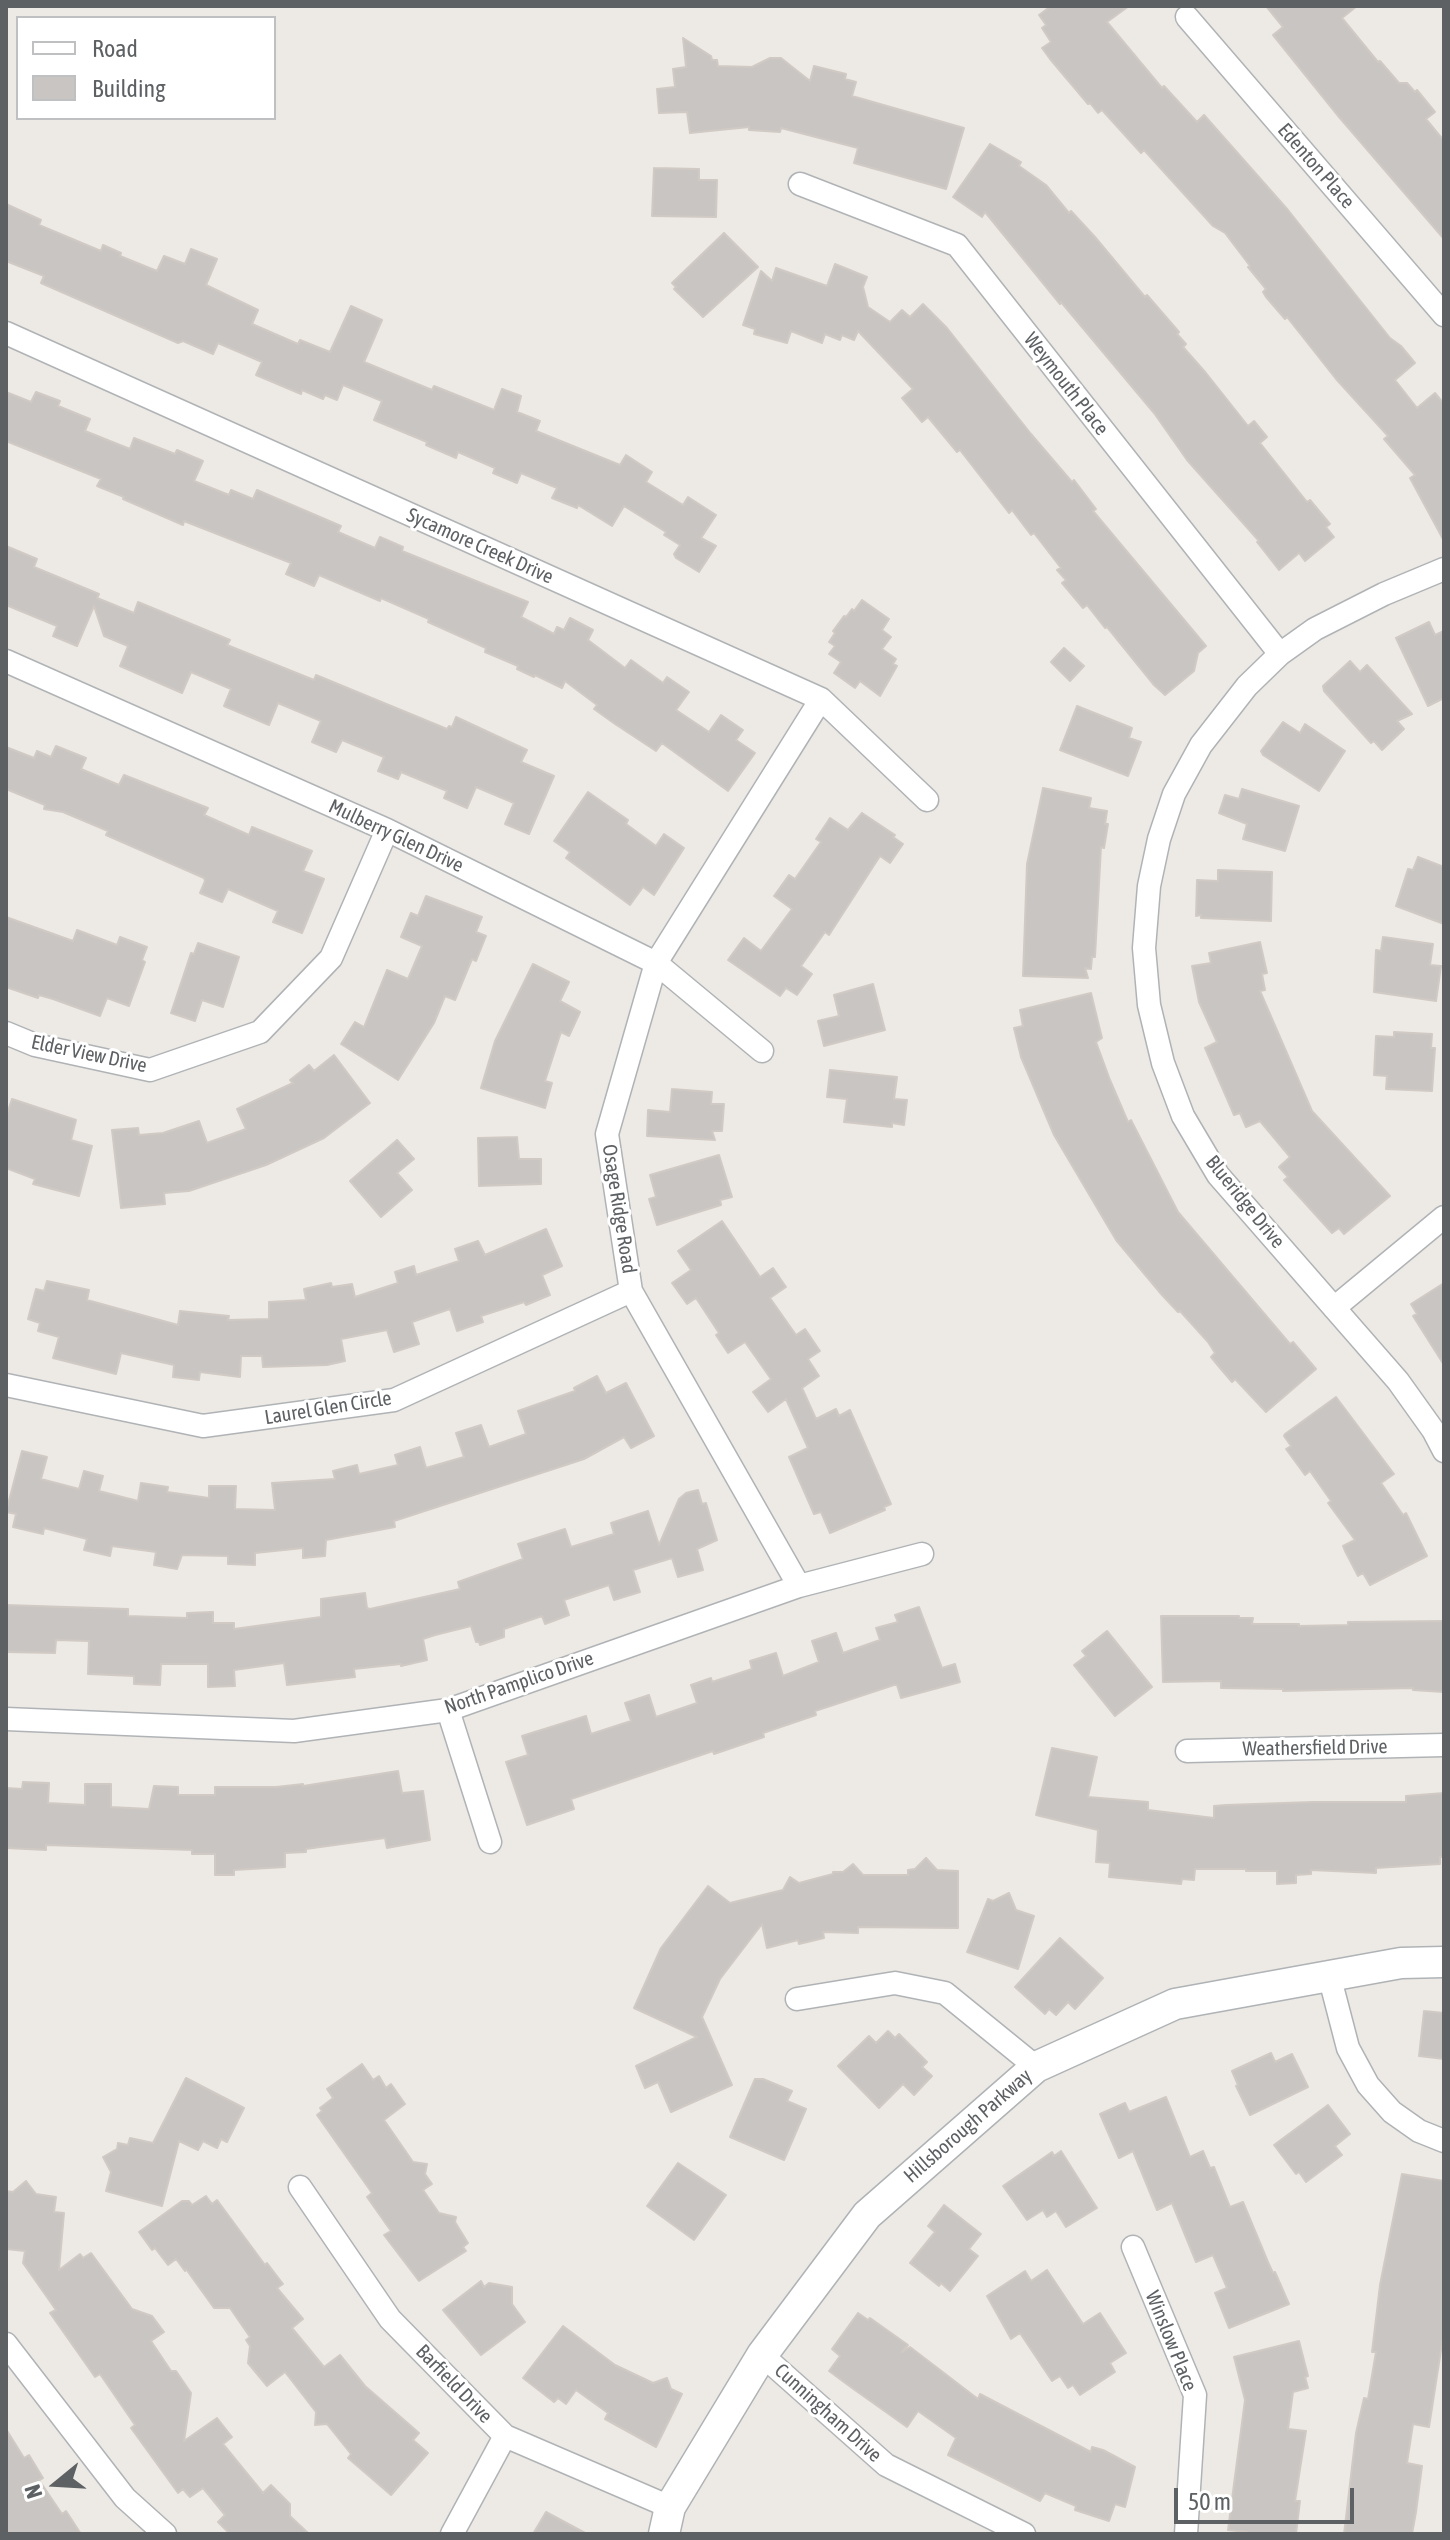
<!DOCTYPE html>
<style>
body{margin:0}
#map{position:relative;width:1450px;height:2540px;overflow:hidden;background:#edeae5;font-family:"Asap Condensed",sans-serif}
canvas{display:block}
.frame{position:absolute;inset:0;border:8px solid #5d6164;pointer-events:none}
.legend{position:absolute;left:16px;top:16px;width:260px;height:104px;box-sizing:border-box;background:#fff;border:2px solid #bec0c1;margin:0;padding:10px 14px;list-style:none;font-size:24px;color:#5d6164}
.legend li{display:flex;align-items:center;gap:16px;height:40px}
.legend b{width:40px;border:2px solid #bec0c1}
.north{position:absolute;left:16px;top:2444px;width:80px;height:80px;-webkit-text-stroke:6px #fff;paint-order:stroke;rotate:252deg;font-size:22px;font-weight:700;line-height:32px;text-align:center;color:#5d6164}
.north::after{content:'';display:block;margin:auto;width:28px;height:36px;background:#5d6164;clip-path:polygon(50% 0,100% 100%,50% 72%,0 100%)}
.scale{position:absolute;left:1174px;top:2488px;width:180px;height:36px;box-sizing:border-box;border:4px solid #5d6164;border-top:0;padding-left:10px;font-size:24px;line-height:28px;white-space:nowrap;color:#5d6164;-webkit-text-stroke:6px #fff;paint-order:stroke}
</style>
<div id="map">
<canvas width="1450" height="2540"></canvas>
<div class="frame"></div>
<ul class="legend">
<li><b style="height:10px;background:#fff"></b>Road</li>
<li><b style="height:22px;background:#c9c5c2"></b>Building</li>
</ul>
<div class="north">N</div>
<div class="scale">50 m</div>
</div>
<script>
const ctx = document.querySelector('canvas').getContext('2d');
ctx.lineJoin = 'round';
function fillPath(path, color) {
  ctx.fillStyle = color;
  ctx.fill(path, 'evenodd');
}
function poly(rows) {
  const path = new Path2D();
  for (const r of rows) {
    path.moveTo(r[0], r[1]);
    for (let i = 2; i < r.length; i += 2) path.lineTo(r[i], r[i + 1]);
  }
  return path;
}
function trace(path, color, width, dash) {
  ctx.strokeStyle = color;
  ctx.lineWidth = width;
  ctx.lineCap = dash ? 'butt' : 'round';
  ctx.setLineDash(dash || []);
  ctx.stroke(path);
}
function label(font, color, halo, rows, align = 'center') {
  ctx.font = font + ' "Asap Condensed",sans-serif';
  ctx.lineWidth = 6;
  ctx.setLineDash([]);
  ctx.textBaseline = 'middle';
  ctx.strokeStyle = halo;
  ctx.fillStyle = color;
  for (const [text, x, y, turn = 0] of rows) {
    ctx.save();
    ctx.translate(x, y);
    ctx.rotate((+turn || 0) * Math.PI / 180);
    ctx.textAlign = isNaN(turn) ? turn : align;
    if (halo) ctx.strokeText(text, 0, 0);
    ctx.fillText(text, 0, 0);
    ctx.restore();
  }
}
const building = poly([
 [1051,6,1129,6,1107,22,1162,88,1164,86,1197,122,1204,115,1288,210,1390,338,1401,346,1415,363,1395,380,1417,408,1435,393,1444,404,1444,541,1410,478,1415,475,1384,439,1388,436,1336,379,1287,317,1285,319,1266,297,1263,292,1266,289,1248,267,1250,266,1225,233,1213,226,1144,150,1141,153,1102,110,1098,113,1090,103,1088,104,1050,59,1042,48,1051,42,1042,28,1046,25,1039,15,1051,6],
 [1266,6,1357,6,1342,18,1378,62,1380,61,1399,83,1407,83,1415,92,1417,90,1435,112,1426,119,1444,141,1444,239,1339,117,1273,35,1283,27,1266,6],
 [683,38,711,56,712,60,717,60,718,66,752,67,770,58,781,58,810,81,814,66,846,74,845,79,856,82,852,96,964,128,946,189,854,163,858,148,781,128,780,132,749,130,749,127,690,133,687,112,659,113,657,89,675,87,673,69,686,67,683,38],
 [990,144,1021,162,1019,166,1046,185,1069,213,1071,211,1095,237,1145,297,1147,295,1179,332,1177,334,1186,344,1183,347,1206,373,1248,426,1254,421,1267,437,1260,443,1307,502,1310,500,1330,524,1326,527,1334,537,1305,561,1299,553,1279,570,1257,542,1259,541,1187,460,1154,413,1061,302,1060,304,985,212,982,217,953,197,990,144],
 [654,168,699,169,699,180,717,180,716,217,652,216,654,168],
 [6,204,41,220,39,225,101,251,103,245,121,253,120,256,157,271,164,256,185,264,191,249,217,259,206,285,258,310,252,324,298,344,300,340,330,352,351,306,382,320,364,362,432,390,434,386,494,410,502,389,521,396,517,412,540,421,536,431,620,465,626,455,652,472,646,482,683,505,688,497,716,515,701,538,716,546,699,572,676,558,674,554,680,545,664,535,666,532,624,506,612,526,578,505,577,508,552,498,557,488,521,473,517,483,493,473,495,468,458,452,456,458,426,445,427,442,374,420,382,401,343,385,337,400,325,395,323,399,302,390,301,394,256,375,262,362,218,343,213,354,183,341,178,343,41,283,44,276,6,261,6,204],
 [724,233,758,267,703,317,674,289,676,287,672,283,724,233],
 [835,264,867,277,863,287,868,307,890,322,902,310,910,317,923,304,947,328,1031,434,1072,482,1074,480,1096,509,1093,511,1206,646,1198,653,1194,671,1165,695,1154,685,1107,627,1105,628,1087,605,1083,608,1062,583,1066,580,1057,570,1061,568,1034,533,1031,535,1012,510,1009,513,960,450,957,452,928,417,922,422,902,398,913,389,858,331,854,340,842,335,840,340,825,334,822,343,791,331,787,343,754,334,755,329,743,325,761,271,772,281,776,268,827,286,835,264],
 [6,392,31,402,36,392,60,401,58,406,90,419,85,431,130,449,134,438,175,454,177,450,203,461,194,481,229,495,231,490,253,499,257,490,341,526,338,532,375,548,380,537,403,547,402,551,528,602,521,617,554,634,557,627,564,630,570,618,593,630,588,640,625,668,631,660,663,683,667,677,689,692,676,710,709,732,721,715,743,730,736,740,755,753,728,791,662,743,656,751,615,724,594,709,597,705,565,681,562,688,535,675,534,677,517,669,518,666,485,652,486,648,428,622,429,619,381,598,380,601,319,575,314,586,286,574,291,563,184,521,183,525,123,499,124,497,97,486,101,479,6,441,6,392],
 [6,546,37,559,34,567,99,594,97,598,134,613,138,602,230,640,227,645,314,680,316,675,447,729,449,726,452,727,456,717,527,750,521,762,554,776,529,834,505,824,514,803,476,787,467,808,444,798,447,791,401,772,398,779,378,771,384,757,342,740,336,752,312,742,321,721,278,703,269,725,224,706,231,689,191,672,182,693,120,666,128,646,104,636,94,606,77,646,53,636,57,626,6,605,6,546],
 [862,600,889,619,882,630,891,637,882,649,896,659,893,664,897,666,880,696,860,681,855,688,834,673,841,662,829,654,835,646,829,642,835,633,833,631,844,616,846,617,852,609,854,611,862,600],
 [1429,622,1435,635,1444,631,1444,698,1428,706,1396,638,1429,622],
 [1064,648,1084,666,1070,681,1051,662,1064,648],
 [1350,661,1360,672,1367,665,1412,714,1397,721,1404,729,1382,750,1374,741,1371,743,1324,691,1323,686,1350,661],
 [1077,706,1132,728,1129,738,1141,742,1128,776,1060,750,1077,706],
 [1283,722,1300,733,1305,724,1345,751,1319,791,1263,755,1261,751,1283,722],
 [56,746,86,758,81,769,119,785,124,775,208,808,204,815,249,835,252,827,312,851,303,871,324,879,302,933,273,922,278,911,228,889,222,902,200,893,205,881,204,878,106,835,108,831,63,812,44,809,45,805,6,789,6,747,34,758,37,751,51,757,56,746],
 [1043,788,1091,798,1089,808,1107,811,1105,824,1108,824,1104,848,1101,847,1095,957,1092,957,1091,969,1085,968,1088,978,1023,976,1027,864,1043,788],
 [1242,789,1299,806,1285,851,1243,839,1247,824,1219,813,1225,795,1239,799,1242,789],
 [588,792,628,820,626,824,656,846,664,834,684,848,654,895,643,887,630,905,566,858,570,852,554,841,588,792],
 [862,813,895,835,893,837,903,844,890,863,880,856,829,935,825,932,801,966,812,974,797,995,786,988,780,996,728,960,744,938,761,951,792,909,774,896,789,875,795,879,821,842,816,839,830,818,848,830,862,813],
 [1418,857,1444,867,1444,924,1396,906,1408,869,1413,870,1418,857],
 [1218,870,1272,872,1271,921,1201,918,1201,915,1196,916,1197,880,1218,881,1218,870],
 [426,896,482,917,476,932,486,936,476,961,472,959,455,1000,445,996,434,1023,398,1080,341,1044,355,1022,364,1027,387,970,408,979,422,946,401,937,411,913,418,916,426,896],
 [6,917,73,941,77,930,117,945,120,937,147,947,142,960,145,962,129,1006,107,998,100,1016,53,999,39,995,38,998,6,987,6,917],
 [1383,937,1433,944,1430,965,1441,966,1436,1001,1374,992,1376,950,1381,951,1383,937],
 [1260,942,1267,973,1262,974,1265,990,1260,991,1312,1111,1390,1196,1344,1234,1339,1228,1332,1233,1284,1180,1288,1177,1279,1167,1290,1157,1260,1121,1246,1127,1240,1113,1234,1115,1205,1048,1217,1042,1199,1002,1192,966,1211,963,1209,953,1260,942],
 [198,943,239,957,223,1007,202,1000,195,1021,171,1013,191,953,194,954,198,943],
 [533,964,569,982,560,1001,580,1012,569,1036,561,1032,545,1081,552,1083,545,1108,481,1088,495,1041,533,964],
 [873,984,885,1030,824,1046,818,1021,839,1016,834,995,873,984],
 [1091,993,1102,1038,1096,1042,1110,1080,1128,1122,1131,1120,1178,1212,1290,1344,1293,1342,1316,1369,1266,1412,1235,1379,1232,1382,1220,1368,1211,1357,1215,1353,1208,1342,1180,1311,1178,1312,1162,1295,1116,1240,1054,1135,1021,1057,1014,1028,1023,1026,1020,1010,1091,993],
 [1394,1032,1432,1034,1431,1048,1435,1048,1432,1091,1386,1089,1387,1076,1374,1075,1376,1036,1394,1037,1394,1032],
 [334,1055,370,1103,324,1138,266,1165,189,1191,164,1193,165,1204,121,1208,112,1130,138,1128,139,1135,163,1133,199,1121,207,1143,246,1129,237,1109,293,1083,290,1080,309,1065,314,1071,334,1055],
 [830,1070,897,1077,894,1099,907,1100,904,1125,892,1123,892,1127,844,1122,847,1099,827,1097,830,1070],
 [672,1089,712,1092,711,1104,724,1104,722,1131,712,1131,715,1140,647,1136,648,1110,670,1112,672,1089],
 [12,1099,76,1120,71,1140,92,1146,79,1196,33,1184,35,1179,6,1168,6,1117,12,1099],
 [517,1137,519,1159,541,1159,541,1184,479,1186,478,1138,517,1137],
 [397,1140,414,1159,397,1173,412,1190,381,1217,350,1181,397,1140],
 [719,1155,732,1197,720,1200,721,1205,657,1225,649,1199,656,1197,650,1175,719,1155],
 [722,1221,760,1277,773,1268,786,1287,770,1298,796,1335,805,1329,820,1351,808,1359,819,1376,802,1388,816,1419,836,1409,839,1416,850,1410,891,1504,884,1507,885,1510,830,1533,821,1512,814,1514,789,1457,808,1448,786,1399,768,1412,753,1392,771,1379,745,1342,728,1353,716,1335,719,1333,696,1298,687,1304,672,1283,691,1270,678,1251,722,1221],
 [546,1229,562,1266,542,1275,550,1295,526,1305,524,1302,481,1316,483,1322,457,1331,450,1309,412,1322,419,1344,394,1352,387,1330,341,1339,345,1361,327,1365,263,1367,262,1356,241,1356,240,1377,200,1372,199,1380,173,1377,174,1365,121,1353,116,1374,53,1358,59,1337,38,1331,40,1323,28,1319,36,1289,44,1291,47,1281,89,1290,87,1300,178,1325,180,1311,229,1316,228,1320,269,1319,269,1302,306,1300,304,1289,331,1283,332,1287,352,1284,355,1297,398,1283,395,1272,414,1266,416,1275,459,1261,455,1249,478,1241,485,1255,546,1229],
 [1444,1283,1444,1365,1413,1316,1417,1314,1411,1304,1444,1283],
 [597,1376,606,1393,626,1383,654,1436,631,1448,624,1437,584,1459,394,1521,395,1527,326,1540,325,1556,303,1558,303,1548,255,1553,255,1565,228,1564,228,1556,182,1555,177,1569,154,1565,156,1552,112,1546,110,1556,84,1550,87,1539,44,1528,43,1534,13,1527,16,1514,6,1512,22,1451,47,1457,41,1479,79,1489,84,1471,103,1476,99,1491,138,1501,141,1483,168,1487,167,1492,209,1498,209,1486,236,1486,235,1509,275,1510,272,1483,335,1479,333,1471,357,1465,359,1474,398,1465,395,1455,420,1447,426,1468,464,1457,456,1433,481,1425,489,1447,526,1434,518,1411,575,1391,574,1388,597,1376],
 [1336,1397,1394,1474,1381,1483,1403,1515,1406,1513,1427,1556,1370,1585,1363,1573,1358,1576,1345,1551,1343,1546,1355,1540,1328,1503,1331,1501,1310,1471,1305,1475,1286,1449,1291,1446,1284,1436,1285,1434,1336,1397],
 [698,1490,702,1504,706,1503,717,1540,697,1549,703,1570,678,1577,672,1558,633,1570,640,1592,614,1600,609,1585,564,1600,569,1615,545,1624,542,1616,504,1629,504,1637,480,1645,479,1642,476,1642,471,1626,435,1635,423,1639,427,1660,401,1666,401,1664,354,1669,355,1677,287,1685,284,1663,234,1670,235,1686,208,1687,208,1664,161,1664,160,1685,134,1684,134,1676,88,1674,89,1641,56,1640,55,1653,6,1652,6,1605,128,1609,128,1616,187,1618,187,1613,213,1612,213,1623,234,1623,234,1629,321,1617,321,1599,365,1593,367,1608,370,1609,460,1589,458,1582,523,1559,518,1544,565,1529,571,1547,614,1534,611,1523,648,1511,659,1545,679,1499,686,1493,698,1490],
 [919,1607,942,1668,955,1664,960,1682,901,1698,897,1685,894,1685,815,1711,816,1715,763,1733,764,1737,714,1754,713,1751,571,1799,574,1809,527,1825,506,1762,528,1755,522,1736,586,1716,591,1734,631,1721,625,1703,649,1695,656,1717,697,1703,691,1685,711,1678,712,1682,752,1669,750,1661,776,1653,783,1676,819,1662,812,1641,836,1633,843,1653,880,1640,876,1628,898,1622,895,1615,919,1607],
 [1161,1616,1239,1616,1239,1618,1253,1618,1252,1624,1299,1624,1299,1626,1348,1625,1348,1622,1444,1621,1444,1692,1413,1690,1413,1688,1283,1691,1283,1689,1221,1688,1221,1681,1163,1682,1161,1616],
 [1107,1631,1152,1687,1115,1716,1074,1665,1086,1656,1082,1651,1107,1631],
 [1052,1748,1097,1757,1088,1797,1148,1802,1148,1810,1214,1818,1214,1806,1226,1805,1313,1802,1406,1802,1406,1796,1444,1793,1444,1857,1440,1857,1440,1864,1376,1868,1376,1873,1311,1870,1311,1874,1296,1875,1296,1883,1277,1884,1277,1871,1246,1871,1246,1869,1195,1869,1194,1880,1182,1879,1181,1884,1109,1877,1110,1863,1096,1862,1098,1830,1036,1815,1052,1748],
 [398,1771,402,1793,423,1791,430,1840,387,1848,385,1838,306,1849,306,1852,285,1853,285,1867,234,1870,234,1875,215,1875,215,1854,192,1854,192,1850,46,1845,46,1850,6,1848,6,1788,22,1789,23,1782,49,1783,48,1803,85,1805,85,1784,111,1784,111,1807,149,1809,154,1786,178,1787,178,1795,215,1795,215,1787,276,1787,303,1784,303,1786,398,1771],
 [926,1858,937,1870,958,1871,958,1928,858,1927,858,1933,823,1932,824,1938,799,1944,798,1940,767,1948,762,1924,720,1979,702,2017,732,2085,671,2112,658,2082,645,2088,636,2066,697,2037,634,2008,661,1948,708,1886,730,1903,783,1890,790,1877,799,1883,833,1874,833,1872,843,1872,853,1864,863,1875,908,1875,908,1870,915,1869,926,1858],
 [1009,1893,1016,1910,1034,1916,1018,1969,967,1952,988,1899,993,1901,1009,1893],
 [1060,1938,1103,1978,1075,2009,1068,2002,1056,2015,1049,2009,1045,2014,1015,1987,1060,1938],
 [1424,2011,1444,2013,1444,2059,1419,2056,1424,2011],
 [888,2031,895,2038,899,2034,927,2062,922,2067,932,2076,914,2095,903,2084,879,2108,838,2066,869,2036,876,2043,888,2031],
 [1271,2053,1275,2062,1292,2054,1308,2087,1250,2115,1236,2086,1238,2085,1232,2071,1271,2053],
 [362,2064,373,2080,379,2076,386,2088,391,2084,405,2104,384,2120,413,2162,427,2164,425,2174,432,2184,423,2190,439,2213,456,2217,455,2222,468,2243,463,2247,466,2251,419,2281,384,2235,391,2231,367,2197,372,2193,317,2115,322,2111,320,2108,333,2098,327,2089,362,2064],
 [186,2078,244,2108,227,2142,221,2139,217,2148,203,2141,198,2150,179,2141,162,2206,106,2191,111,2172,103,2157,117,2149,118,2143,128,2145,130,2138,153,2143,186,2078],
 [755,2079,763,2079,792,2091,787,2101,806,2109,784,2160,730,2137,755,2079],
 [1166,2097,1190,2157,1203,2151,1210,2168,1214,2167,1230,2207,1243,2202,1268,2262,1273,2273,1275,2272,1289,2304,1229,2328,1215,2293,1227,2288,1213,2255,1196,2262,1172,2203,1157,2210,1133,2151,1119,2158,1100,2114,1125,2103,1129,2112,1166,2097],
 [1328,2105,1350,2134,1335,2146,1342,2155,1306,2182,1299,2172,1296,2174,1274,2145,1328,2105],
 [1061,2151,1097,2208,1066,2227,1056,2211,1047,2217,1043,2210,1027,2220,1003,2186,1052,2152,1054,2156,1061,2151],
 [678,2163,726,2195,694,2240,647,2206,678,2163],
 [1402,2174,1444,2181,1444,2331,1429,2427,1413,2424,1407,2463,1422,2466,1416,2512,1412,2534,1344,2534,1356,2433,1364,2398,1368,2399,1376,2352,1372,2352,1380,2285,1402,2174],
 [26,2181,36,2194,56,2197,54,2212,64,2213,59,2270,80,2254,83,2258,91,2253,132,2309,152,2316,164,2332,151,2341,171,2371,176,2371,191,2393,184,2441,217,2418,232,2437,223,2444,263,2493,271,2485,290,2504,290,2516,309,2534,230,2534,218,2522,225,2515,203,2488,190,2497,183,2489,178,2493,131,2428,135,2425,100,2374,95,2377,50,2313,56,2310,23,2263,25,2251,6,2249,6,2191,13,2192,26,2181],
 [206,2196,212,2204,217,2200,265,2265,267,2263,283,2284,277,2288,303,2319,292,2328,324,2367,340,2355,365,2386,419,2433,413,2440,428,2453,391,2495,348,2458,351,2454,327,2424,315,2425,316,2412,285,2372,267,2386,248,2363,250,2346,246,2340,250,2337,230,2308,214,2308,186,2269,185,2271,176,2259,168,2265,155,2248,152,2250,139,2232,182,2201,189,2201,192,2205,206,2196],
 [944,2205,981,2234,969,2249,978,2256,950,2291,941,2283,939,2286,910,2263,935,2232,928,2226,944,2205],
 [1047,2270,1083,2324,1100,2313,1126,2353,1110,2363,1115,2372,1080,2395,1073,2385,1068,2388,1060,2376,1052,2381,1020,2333,1011,2339,987,2296,1025,2271,1031,2281,1047,2270],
 [481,2281,484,2287,489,2283,512,2287,512,2304,525,2322,481,2355,443,2310,481,2281],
 [858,2313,868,2320,870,2318,908,2345,902,2352,910,2347,978,2399,980,2394,1091,2452,1092,2447,1103,2450,1135,2467,1125,2507,1115,2504,1109,2521,1075,2510,1076,2506,1045,2493,1040,2501,948,2455,956,2438,918,2411,907,2427,852,2388,829,2371,840,2356,832,2349,858,2313],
 [563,2326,615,2365,653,2383,667,2378,671,2389,682,2394,656,2447,605,2419,608,2413,576,2390,566,2404,558,2398,554,2402,523,2378,563,2326],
 [1299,2341,1308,2376,1305,2377,1308,2388,1293,2392,1288,2429,1306,2431,1295,2501,1300,2501,1296,2534,1247,2534,1247,2532,1228,2530,1245,2400,1234,2357,1299,2341],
 [6,2429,24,2458,29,2455,43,2478,39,2480,62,2514,66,2511,81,2534,6,2534,6,2429],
 [546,2512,587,2534,533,2534,546,2512]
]);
fillPath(building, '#c9c5c2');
trace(building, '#d1cac4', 2);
const street = poly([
 [1187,17,1444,315],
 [800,184,957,245,1280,654],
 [6,333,821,699,927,800],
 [1444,569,1384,594,1315,629,1280,654,1247,686,1201,745,1174,794,1159,839,1149,886,1144,948,1149,1005,1163,1063,1183,1116,1218,1175,1398,1381,1433,1430,1444,1451],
 [6,661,387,830,656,963,762,1051],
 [6,1033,35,1045,150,1070,260,1032,331,958,387,830],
 [1334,1308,1444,1217],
 [6,1385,203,1426,394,1400,631,1291],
 [799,1586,631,1291,607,1134,656,963,821,699],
 [448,1710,490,1842],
 [6,1719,294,1731,448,1710,799,1586,922,1554],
 [1187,1751,1444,1745],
 [1329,1975,1348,2048,1368,2085,1392,2112,1419,2131,1444,2141],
 [797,1999,895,1983,945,1993,1036,2067],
 [300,2187,390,2319,505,2436,670,2507],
 [1133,2247,1195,2395,1186,2534],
 [6,2344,125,2498,165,2534],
 [762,2355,886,2465,1024,2534],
 [452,2534,505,2436]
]);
const secondary = poly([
 [664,2534,670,2507,762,2355,867,2215,1036,2067,1175,2004,1401,1963,1444,1962]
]);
trace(street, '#b0b3b6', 25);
trace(secondary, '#afb3b6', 33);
trace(street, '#fff', 22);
trace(secondary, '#fff', 30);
label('20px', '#5d6164', '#fff', [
 ["Edenton Place",1316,166,49],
 ["Weymouth Place",1066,384,52],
 ["Sycamore Creek Drive",480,546,24],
 ["Mulberry Glen Drive",396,836,25],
 ["Elder View Drive",89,1054,12],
 ["Blueridge Drive",1245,1202,51],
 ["Osage Ridge Road",619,1209,81],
 ["Laurel Glen Circle",328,1408,-9],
 ["North Pamplico Drive",519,1683,-19],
 ["Weathersfield Drive",1315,1748,-1],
 ["Hillsborough Parkway",968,2126,-41],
 ["Winslow Place",1171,2341,68],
 ["Barfield Drive",454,2384,46],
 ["Cunningham Drive",828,2413,42]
]);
</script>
